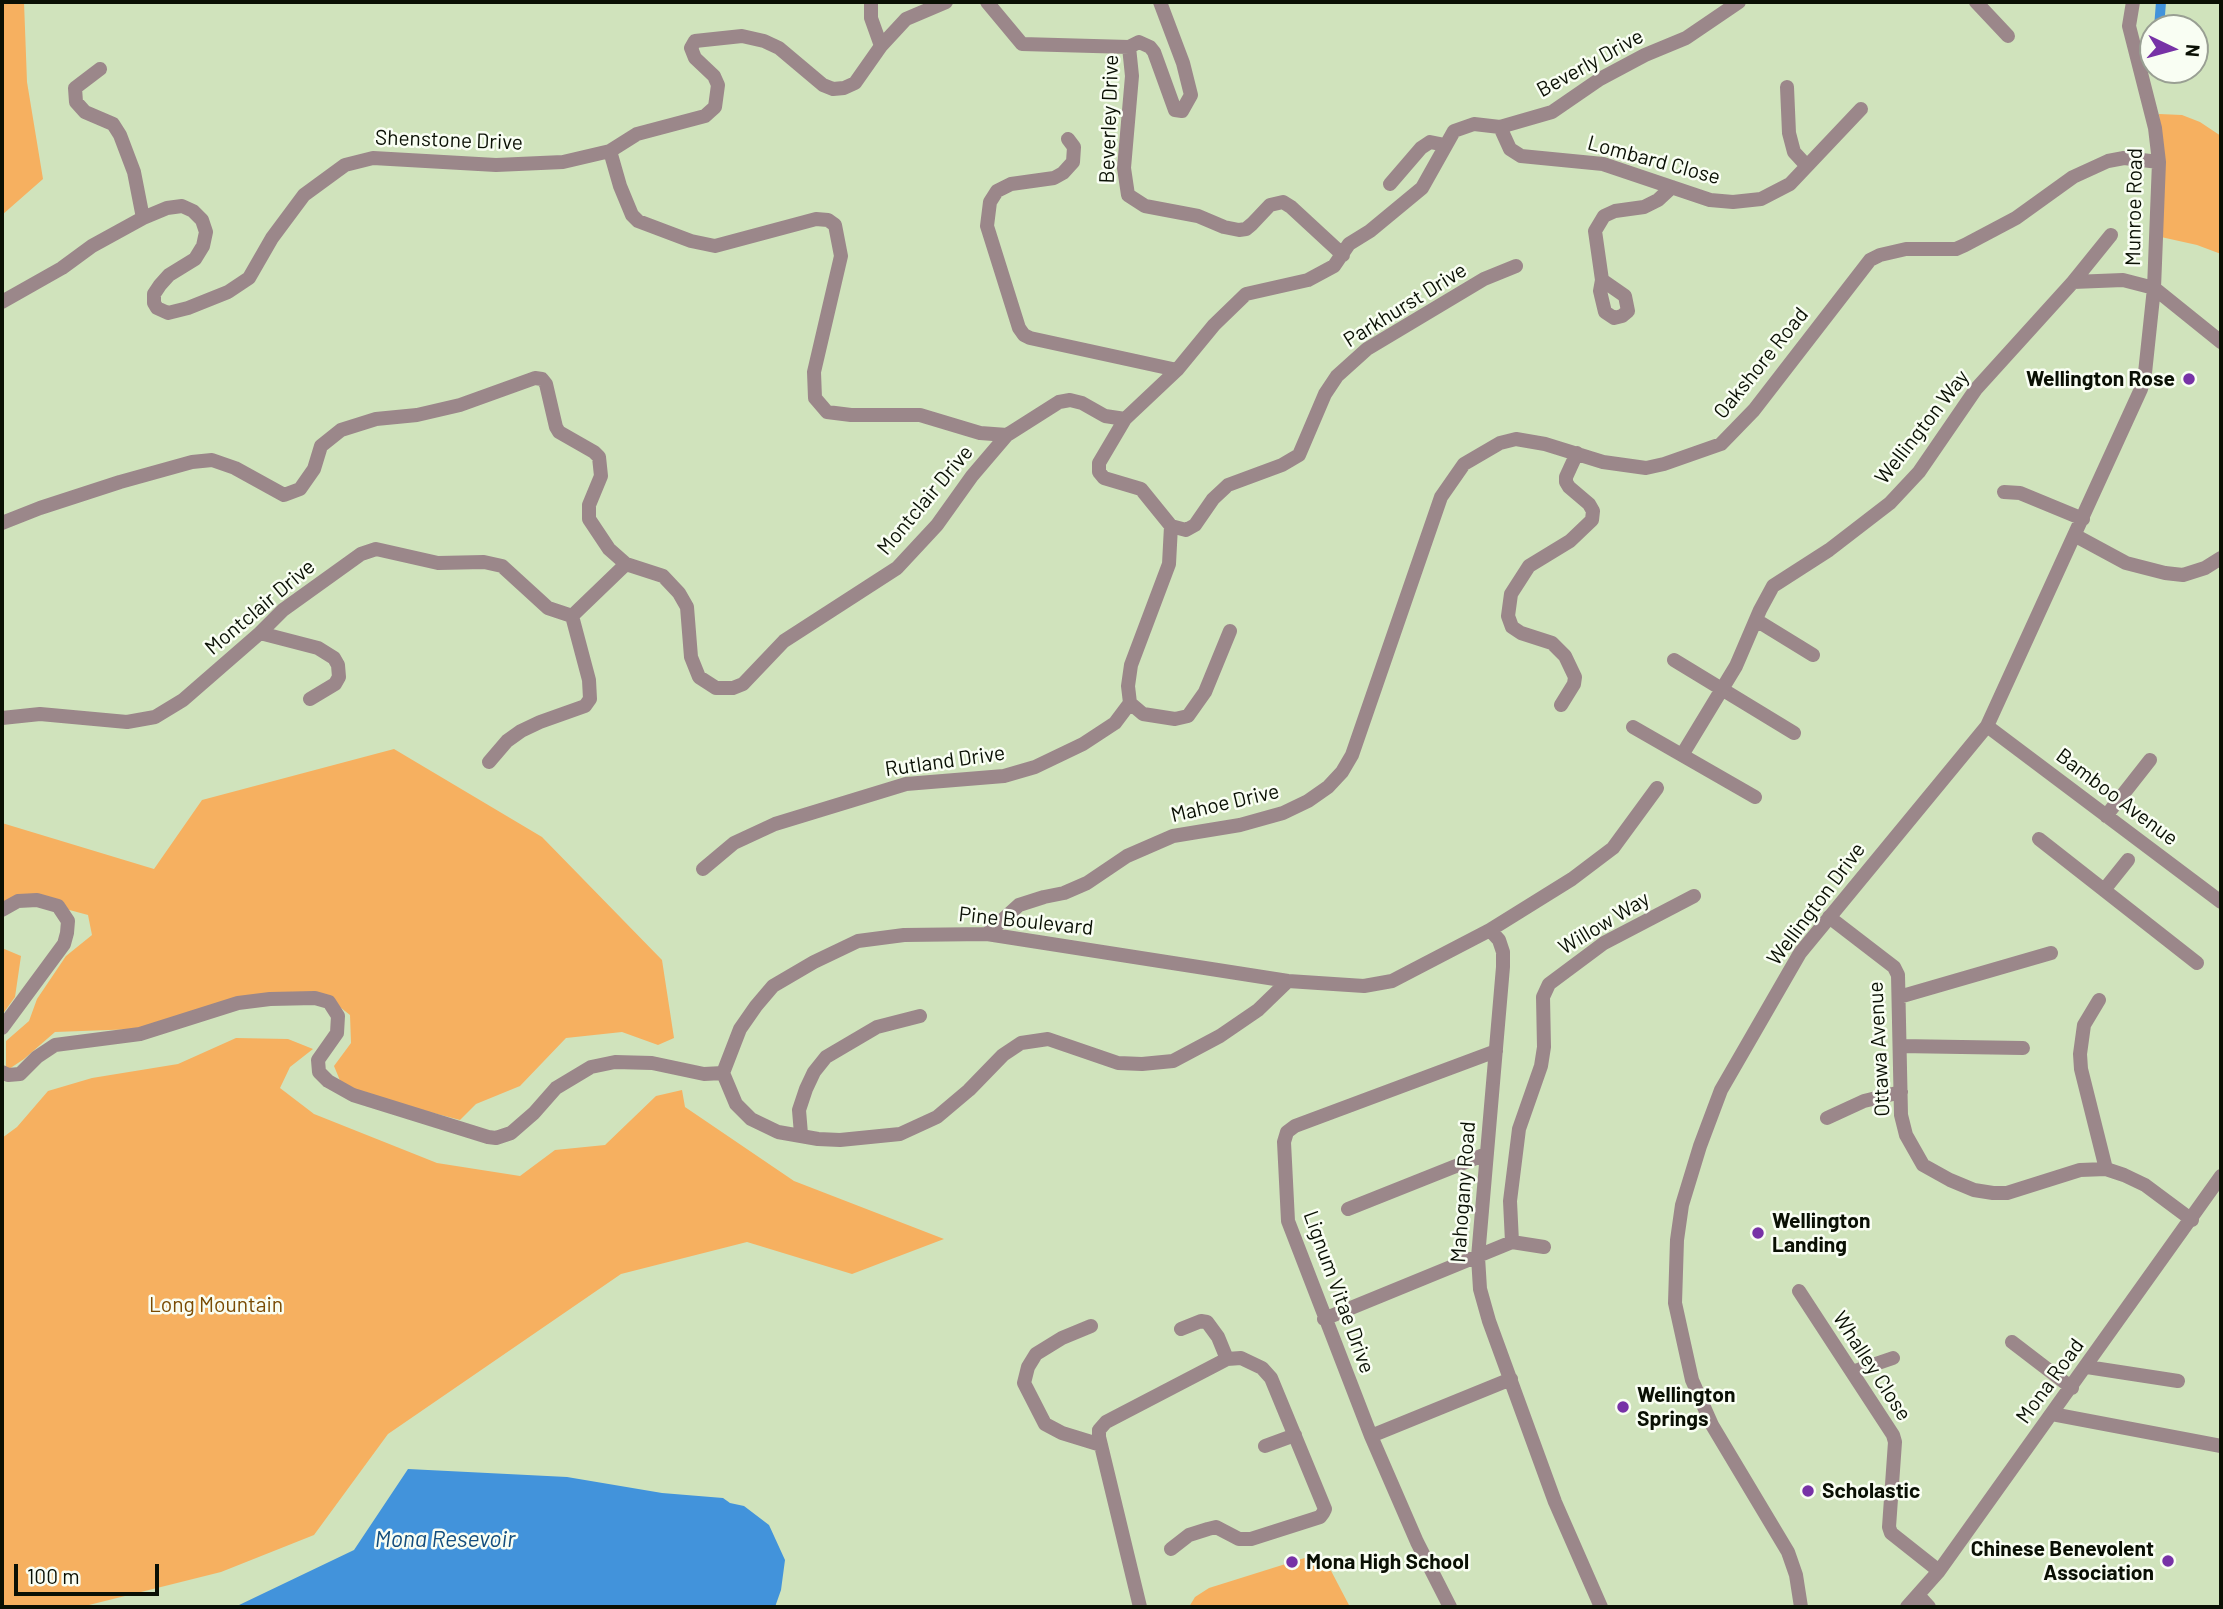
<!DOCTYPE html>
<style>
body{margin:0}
#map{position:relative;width:2223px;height:1609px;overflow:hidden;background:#d0e3bc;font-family:Barlow,sans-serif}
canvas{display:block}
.frame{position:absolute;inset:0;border:4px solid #0a1004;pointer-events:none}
.north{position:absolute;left:2139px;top:14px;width:70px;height:70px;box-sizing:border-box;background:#f9fef3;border:2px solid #999f93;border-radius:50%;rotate:95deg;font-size:19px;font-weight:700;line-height:28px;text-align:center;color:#0a1004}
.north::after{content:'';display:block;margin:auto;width:24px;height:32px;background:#7732a6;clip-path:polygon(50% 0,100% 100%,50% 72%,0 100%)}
.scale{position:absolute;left:14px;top:1564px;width:145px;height:32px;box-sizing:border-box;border:4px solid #0a1004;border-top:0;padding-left:9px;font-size:21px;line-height:24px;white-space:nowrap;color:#0a1004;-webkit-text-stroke:5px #f9fef3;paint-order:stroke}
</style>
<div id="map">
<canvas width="2223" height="1609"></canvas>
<div class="frame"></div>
<div class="north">N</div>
<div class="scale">100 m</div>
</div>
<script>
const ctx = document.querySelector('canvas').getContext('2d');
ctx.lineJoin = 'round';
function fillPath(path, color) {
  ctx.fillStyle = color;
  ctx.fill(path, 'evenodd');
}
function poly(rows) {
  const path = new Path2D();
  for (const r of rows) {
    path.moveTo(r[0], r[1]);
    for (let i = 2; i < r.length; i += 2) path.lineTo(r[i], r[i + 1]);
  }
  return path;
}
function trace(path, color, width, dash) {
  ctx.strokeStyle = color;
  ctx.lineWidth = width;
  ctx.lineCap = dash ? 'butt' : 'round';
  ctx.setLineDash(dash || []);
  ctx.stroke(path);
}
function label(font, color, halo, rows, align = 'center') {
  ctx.font = font + ' Barlow,sans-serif';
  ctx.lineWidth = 5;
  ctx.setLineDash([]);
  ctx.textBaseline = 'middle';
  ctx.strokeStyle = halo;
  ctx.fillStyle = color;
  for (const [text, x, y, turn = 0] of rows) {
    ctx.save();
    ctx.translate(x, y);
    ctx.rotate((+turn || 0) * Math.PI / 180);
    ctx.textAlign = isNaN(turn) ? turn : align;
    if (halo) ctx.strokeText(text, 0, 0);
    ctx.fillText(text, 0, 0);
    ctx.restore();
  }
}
fillPath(poly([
 [2,2,24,2,27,82,43,179,2,215],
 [2159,114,2182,115,2200,122,2221,136,2221,254,2197,245,2161,237,2163,156],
 [394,749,542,837,662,960,674,1038,658,1045,622,1032,566,1038,520,1086,476,1104,460,1120,361,1094,341,1083,334,1066,351,1043,350,1015,331,1000,239,996,136,1029,55,1032,24,1059,6,1071,6,1041,29,1021,37,999,66,956,92,935,88,915,51,905,2,903,2,823,154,869,202,800],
 [2,948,21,956,15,997,2,1015],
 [236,1038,288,1039,313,1049,290,1067,280,1088,314,1114,437,1163,520,1176,555,1150,605,1145,656,1096,682,1090,685,1107,794,1181,944,1239,852,1274,747,1242,621,1274,388,1434,314,1535,221,1572,81,1607,2,1607,2,1138,17,1127,48,1091,92,1078,178,1064],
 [1311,1556,1328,1565,1350,1607,1189,1607,1195,1597,1209,1588]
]), '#f6b060');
fillPath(poly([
 [408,1469,567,1477,662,1493,723,1498,730,1503,744,1506,769,1525,785,1560,781,1590,775,1607,228,1607,237,1606,354,1550]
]), '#4293db');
trace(poly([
 [2159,28,2161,2]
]), '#4293db', 10);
trace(poly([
 [871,2,871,18,881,46],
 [987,2,1022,44,1129,47],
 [1160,2,1183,63,1191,95,1182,111,1175,110,1154,52,1150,47,1139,42,1129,47,1132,76,1124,168,1128,195,1145,206,1198,216,1224,227,1239,230,1246,229,1252,224,1270,205,1283,202,1291,207,1343,255],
 [1976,2,2008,36],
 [100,69,75,88,76,102,85,112,113,124,120,135,134,172,143,218],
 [1787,87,1789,133,1794,152,1806,165],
 [1500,127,1510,149,1521,156,1603,164,1710,200,1733,202,1761,199,1790,184,1861,109],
 [1068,139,1074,147,1073,162,1063,173,1054,178,1011,184,997,191,990,202,987,226,1019,328,1024,335,1030,338,1177,370],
 [610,151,620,186,632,215,638,221,691,241,715,246,816,219,828,220,835,225,841,256,814,372,815,398,827,412,851,415,920,415,980,433,1007,435],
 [1390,184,1421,148,1430,142,1445,145],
 [1602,280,1600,291,1605,312,1614,318,1622,316,1628,311,1625,296,1602,280,1595,231,1604,216,1615,211,1644,207,1658,200,1672,187],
 [2073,282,2111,235],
 [2,302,62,268,92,246,143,218,167,208,182,206,193,211,202,220,206,232,203,246,195,259,169,275,160,285,154,294,154,303,157,308,168,313,188,308,228,292,249,278,272,238,304,195,345,165,373,158,496,165,563,162,610,151,637,134,705,116,715,107,718,85,714,76,695,58,691,48,695,41,742,36,764,41,779,48,823,85,833,89,844,88,855,83,881,46,906,19,946,2],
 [1125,419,1099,463,1099,472,1104,478,1141,489,1171,526,1186,530,1195,525,1213,499,1228,485,1282,465,1299,455,1325,394,1337,376,1367,349,1484,279,1516,266],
 [2004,492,2020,493,2083,519],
 [2,523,40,508,120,482,192,462,212,460,235,468,284,495,300,489,314,469,321,446,341,430,376,419,417,415,460,405,535,378,542,379,546,384,556,427,559,432,594,452,599,457,601,476,589,505,589,519,609,549,626,564],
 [2076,536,2126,563,2165,573,2183,575,2205,568,2221,558],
 [1756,620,1813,655],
 [260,633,318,648,334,658,338,665,339,677,335,684,310,699],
 [1674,660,1794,733],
 [1130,703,1143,714,1175,719,1188,716,1205,692,1230,631],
 [1561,705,1574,684,1575,677,1565,656,1552,643,1521,633,1512,627,1508,616,1511,594,1529,566,1570,541,1592,520,1593,511,1589,504,1569,487,1566,482,1566,477,1577,453],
 [2,718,40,714,127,722,155,717,183,700,260,633,283,610,361,554,376,549,438,563,484,562,502,566,548,608,572,616,626,564,663,576,679,593,687,607,691,657,699,677,716,688,733,688,743,684,784,641,897,568,937,525,972,476,1007,435,1059,402,1070,400,1082,403,1105,416,1125,419,1177,370,1214,325,1246,294,1308,280,1334,266,1349,244,1370,231,1422,188,1454,131,1474,124,1500,127,1552,112,1600,79,1645,55,1686,38,1739,2],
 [1987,726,2221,902],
 [1633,727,1755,797],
 [1682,755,1736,666,1760,610,1773,586,1829,550,1890,503,1919,472,1976,389,2073,282,2123,280,2154,288,2221,342],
 [489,762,507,741,521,731,540,722,585,706,590,699,589,680,572,616],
 [2106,816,2150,760],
 [2039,839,2197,963],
 [703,869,734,843,775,824,906,784,1004,776,1035,767,1083,744,1115,723,1130,703,1128,686,1131,665,1169,564,1171,526],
 [2104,890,2128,860],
 [2,910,18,901,37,900,58,906,68,921,67,933,64,944,2,1028],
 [1829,917,1894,967,1898,975,1901,1115,1906,1135,1923,1165,1950,1180,1974,1190,1993,1193,2007,1193,2080,1170,2106,1169,2124,1175,2145,1185,2192,1220],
 [1490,930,1499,940,1503,952,1503,967,1478,1257,1480,1289,1489,1321,1555,1502,1601,1607],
 [987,934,1019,905,1044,897,1064,893,1087,883,1127,856,1173,836,1240,825,1283,813,1308,801,1328,787,1342,772,1352,755,1441,497,1464,464,1500,443,1516,439,1545,444,1603,462,1646,468,1664,464,1721,444,1754,410,1870,260,1880,255,1906,249,1956,249,1965,245,2016,218,2073,177,2108,161,2124,158,2159,162],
 [1288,981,1258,1010,1220,1036,1173,1061,1142,1064,1118,1063,1048,1039,1021,1043,1003,1055,969,1090,937,1117,900,1134,840,1140,818,1139,778,1132,751,1119,736,1104,723,1073,740,1029,756,1006,773,986,814,962,858,941,904,935,987,934,1288,981,1364,986,1392,981,1490,930,1572,879,1613,848,1657,788],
 [1899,997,2051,953],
 [2099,1000,2084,1025,2080,1054,2081,1069,2106,1169],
 [1900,1046,2023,1048],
 [2,1072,8,1075,20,1074,37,1057,55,1045,140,1034,238,1003,270,999,315,998,329,1002,338,1016,337,1033,318,1060,319,1072,328,1081,353,1095,488,1137,496,1138,511,1133,534,1113,556,1088,591,1067,615,1062,652,1063,704,1074,723,1073],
 [1827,1118,1864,1101,1901,1092],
 [801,1134,799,1110,806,1089,814,1072,826,1057,877,1027,920,1016],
 [1348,1209,1486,1154],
 [1512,1242,1510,1201,1519,1129,1541,1066,1544,1047,1543,997,1549,984,1604,943,1694,896],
 [1799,1291,1893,1435,1895,1442,1889,1527,1891,1533,1939,1571],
 [1324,1319,1512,1242,1544,1247],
 [1091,1326,1062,1338,1036,1354,1028,1367,1024,1383,1045,1424,1062,1433,1101,1445],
 [1181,1329,1201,1321,1207,1322,1218,1337,1227,1359],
 [2012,1342,2072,1388],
 [2087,1367,2178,1381],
 [1852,1372,1893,1358],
 [2052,1414,2221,1446],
 [1371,1436,1511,1379],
 [1265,1446,1295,1435],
 [1919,1596,1929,1607],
 [1140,1607,1099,1437,1099,1430,1106,1422,1227,1359,1241,1358,1262,1368,1271,1378,1325,1509,1323,1513,1320,1517,1251,1539,1239,1539,1216,1527,1208,1529,1189,1535,1171,1549],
 [1450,1607,1417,1542,1371,1436,1288,1221,1284,1142,1287,1132,1295,1126,1496,1051],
 [1801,1607,1796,1575,1788,1552,1712,1425,1692,1380,1675,1303,1677,1240,1682,1205,1700,1146,1721,1090,1800,953,1987,726,2141,389,2145,373,2154,288,2159,162,2155,128,2129,26,2133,2],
 [1907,1607,1939,1571,2221,1176]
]), '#9b878a', 14);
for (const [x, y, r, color] of [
 [2189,379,7,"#7732a6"],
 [1758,1233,7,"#7732a6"],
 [1623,1407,7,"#7732a6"],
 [1808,1491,7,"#7732a6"],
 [2168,1561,7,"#7732a6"],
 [1292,1562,7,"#7732a6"]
]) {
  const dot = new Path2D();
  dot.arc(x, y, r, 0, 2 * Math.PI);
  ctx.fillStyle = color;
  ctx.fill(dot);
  trace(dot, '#f9fef3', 2.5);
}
label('21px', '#0a1004', '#f9fef3', [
 ["Beverly Drive",1590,63,-29],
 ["Beverley Drive",1109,119,-88],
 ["Shenstone Drive",449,140,2],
 ["Lombard Close",1654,160,15],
 ["Munroe Road",2134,207,-89],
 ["Parkhurst Drive",1405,305,-32],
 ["Oakshore Road",1761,363,-51],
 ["Wellington Way",1922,427,-52],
 ["Montclair Drive",925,500,-50],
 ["Montclair Drive",260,607,-40],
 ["Rutland Drive",945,761,-8],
 ["Bamboo Avenue",2117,797,37],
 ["Mahoe Drive",1225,803,-13],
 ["Wellington Drive",1816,904,-53],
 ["Pine Boulevard",1026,921,6],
 ["Willow Way",1604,923,-31],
 ["Ottawa Avenue",1879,1049,-93],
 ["Mahogany Road",1463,1192,-86],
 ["Lignum Vitae Drive",1339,1292,70],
 ["Whalley Close",1872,1366,57],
 ["Mona Road",2050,1381,-54]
]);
label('bold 21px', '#0a1004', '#f9fef3', [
 ["Wellington Rose",2175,379,"right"],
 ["Wellington",1772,1221],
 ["Landing",1772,1245],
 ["Wellington",1637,1395],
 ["Springs",1637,1419],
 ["Scholastic",1822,1491],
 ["Chinese Benevolent",2154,1549,"right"],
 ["Association",2154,1573,"right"],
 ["Mona High School",1306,1562]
], 'left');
label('21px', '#7a4b03', '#f9fef3', [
 ["Long Mountain",216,1305]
]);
label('italic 23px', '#134d7d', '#f9fef3', [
 ["Mona Resevoir",445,1539]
]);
</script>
